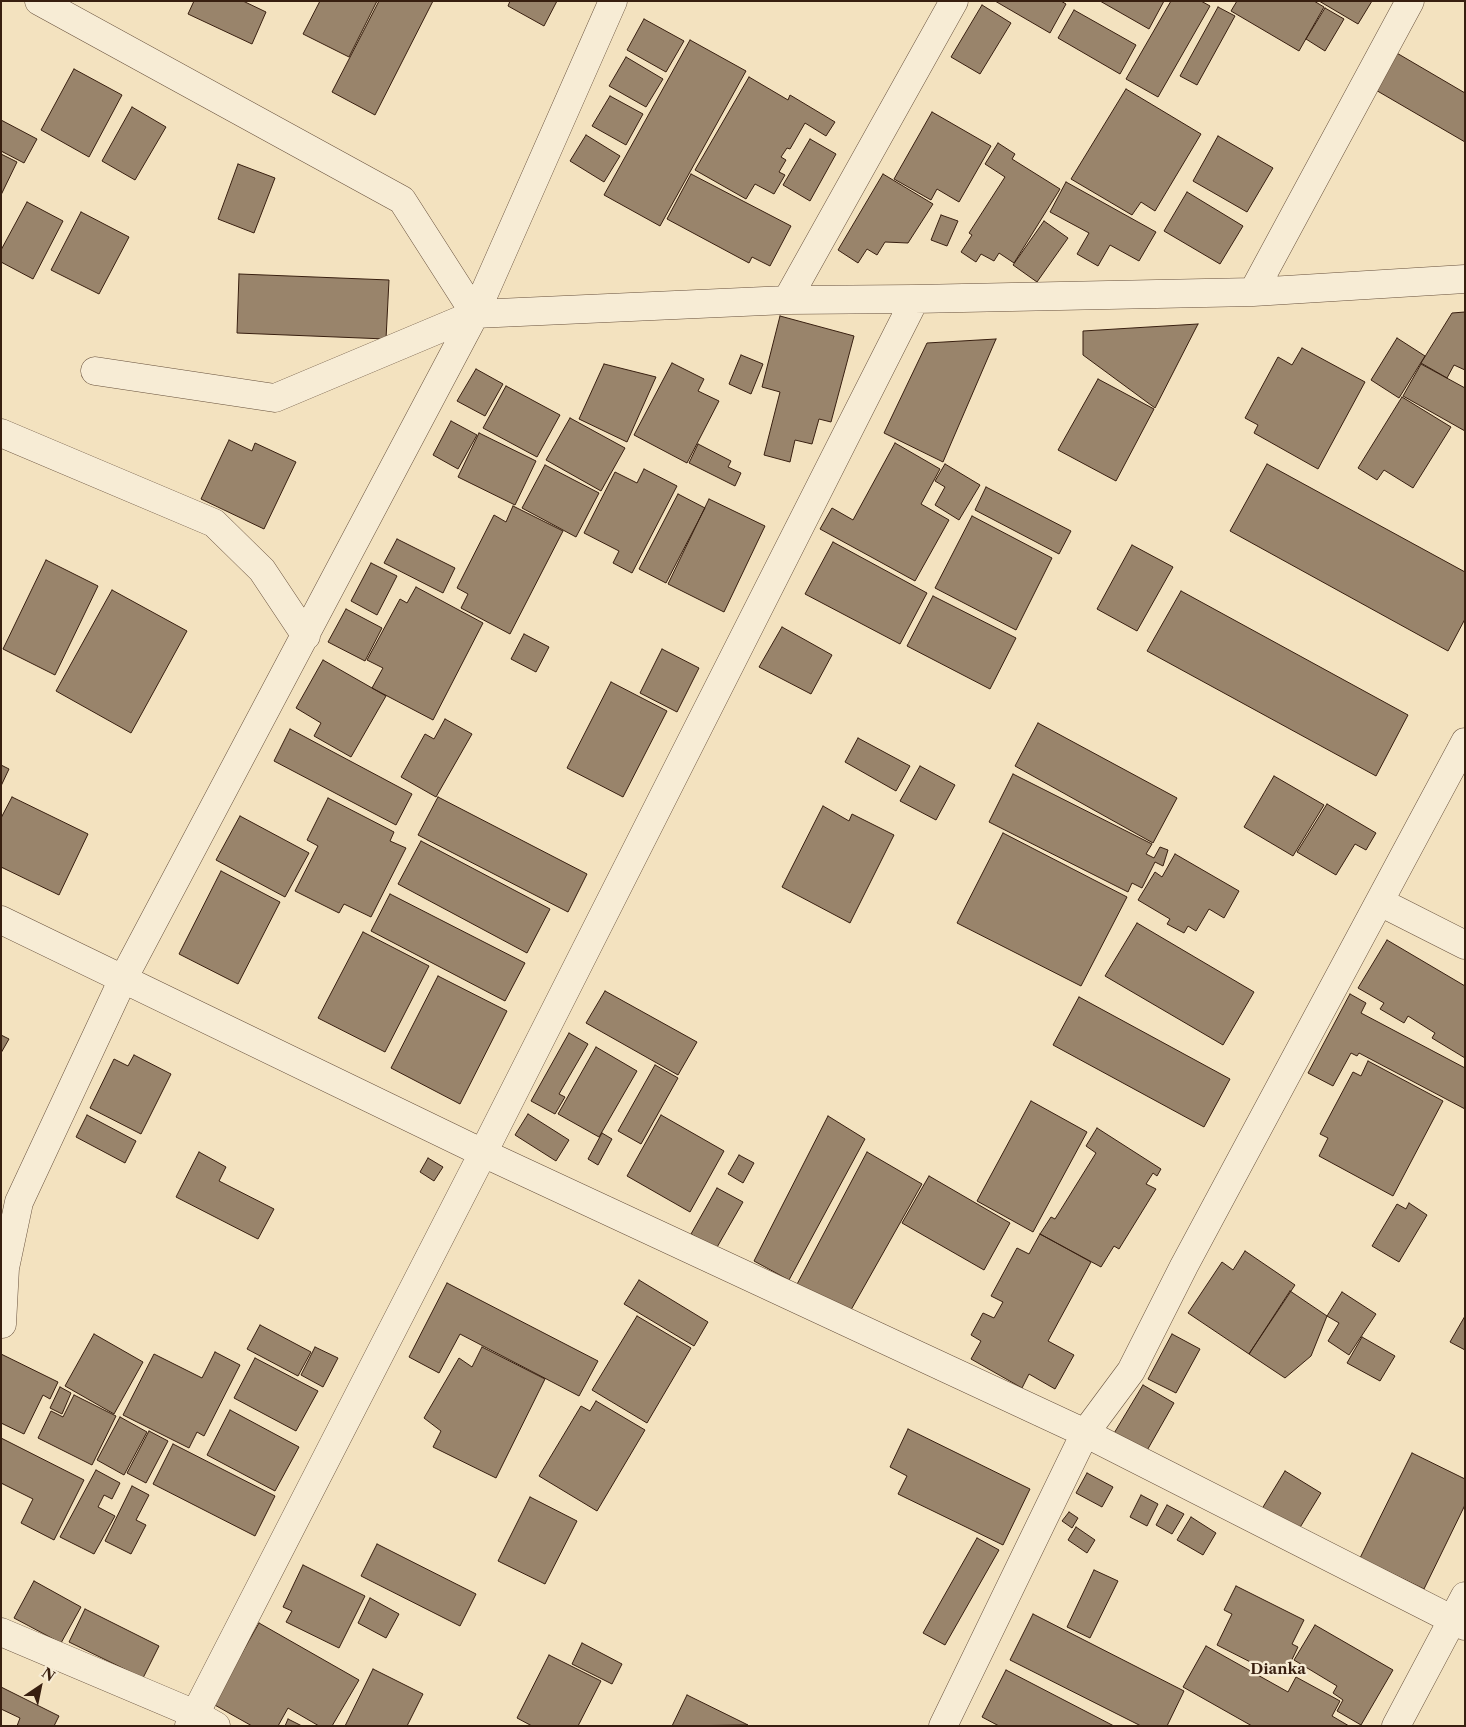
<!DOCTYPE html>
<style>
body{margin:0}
#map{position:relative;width:1466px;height:1727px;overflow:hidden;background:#f3e2bf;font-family:"Libre Caslon Text",serif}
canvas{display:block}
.frame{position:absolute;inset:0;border:2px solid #381f10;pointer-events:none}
.north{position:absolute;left:15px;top:1662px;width:50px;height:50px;-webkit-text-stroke:4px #f7ecd5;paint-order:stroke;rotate:34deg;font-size:14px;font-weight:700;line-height:20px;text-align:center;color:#381f10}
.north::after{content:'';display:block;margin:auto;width:18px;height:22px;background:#381f10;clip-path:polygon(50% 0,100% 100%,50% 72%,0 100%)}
</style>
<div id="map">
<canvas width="1466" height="1727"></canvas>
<div class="frame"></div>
<div class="north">N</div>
</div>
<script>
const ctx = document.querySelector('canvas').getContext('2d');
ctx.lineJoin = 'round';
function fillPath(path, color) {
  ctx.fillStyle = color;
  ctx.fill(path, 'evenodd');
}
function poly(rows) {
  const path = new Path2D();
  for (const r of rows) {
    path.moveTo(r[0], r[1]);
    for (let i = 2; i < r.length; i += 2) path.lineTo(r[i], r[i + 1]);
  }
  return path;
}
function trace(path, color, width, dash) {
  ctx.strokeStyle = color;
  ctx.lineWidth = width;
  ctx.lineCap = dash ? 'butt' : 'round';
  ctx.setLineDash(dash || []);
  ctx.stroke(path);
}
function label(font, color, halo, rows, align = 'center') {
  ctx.font = font + ' "Libre Caslon Text",serif';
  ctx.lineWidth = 4.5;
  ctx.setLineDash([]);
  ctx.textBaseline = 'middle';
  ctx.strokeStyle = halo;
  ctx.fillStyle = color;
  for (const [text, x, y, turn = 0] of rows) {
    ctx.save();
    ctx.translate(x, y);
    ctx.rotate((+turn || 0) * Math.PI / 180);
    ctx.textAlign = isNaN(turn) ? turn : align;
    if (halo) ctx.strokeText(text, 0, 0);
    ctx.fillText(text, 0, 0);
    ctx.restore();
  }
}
const building = poly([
 [194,1,243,1,266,12,252,44,188,14,194,1],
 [320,1,377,1,349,57,303,34,320,1],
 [379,1,433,1,375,115,332,92,379,1],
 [510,1,557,1,544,26,508,6,510,1],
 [995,1,1061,1,1066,4,1050,33,995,1],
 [1100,1,1164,1,1149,29,1100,1],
 [1171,1,1201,1,1210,6,1158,97,1126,79,1171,1],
 [1237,1,1314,1,1324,7,1299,51,1231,11,1237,1],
 [1319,1,1372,1,1358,24,1319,1],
 [982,5,1011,23,980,74,951,57,982,5],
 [1218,7,1235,16,1197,85,1180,76,1218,7],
 [1325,8,1344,19,1325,51,1306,39,1325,8],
 [1074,10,1136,45,1120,74,1058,38,1074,10],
 [644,19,684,41,666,72,627,50,644,19],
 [690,40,746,71,660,226,604,195,690,40],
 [1395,52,1465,93,1465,142,1374,89,1395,52],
 [626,57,663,79,646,107,609,86,626,57],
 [74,69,122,95,89,157,41,130,74,69],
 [749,77,788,100,790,95,835,122,826,136,805,123,790,149,787,148,781,157,786,160,779,172,785,175,774,194,755,184,746,199,695,170,749,77],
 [1126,89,1201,134,1155,211,1141,202,1132,215,1071,179,1126,89],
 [610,96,643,114,626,145,592,126,610,96],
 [132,107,166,127,135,180,102,161,132,107],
 [932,112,991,146,959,202,937,189,931,200,894,179,932,112],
 [1,120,37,139,24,163,1,151,1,120],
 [586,135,620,156,604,182,570,161,586,135],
 [1218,136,1273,168,1247,212,1193,181,1218,136],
 [810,139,836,154,810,201,783,185,810,139],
 [998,143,1015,154,1012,159,1060,189,1014,263,999,253,994,261,981,254,976,262,961,252,972,235,969,233,1005,177,985,164,998,143],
 [1,154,17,162,1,195,1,154],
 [238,164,275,178,254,233,218,219,238,164],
 [691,174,791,226,770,266,752,257,749,263,667,219,691,174],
 [883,174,933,204,908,243,885,242,877,255,867,249,858,263,838,250,883,174],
 [1066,182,1156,232,1139,261,1110,245,1098,266,1077,254,1089,233,1050,212,1066,182],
 [1187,192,1243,226,1220,264,1164,231,1187,192],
 [27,202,63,221,33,279,1,262,1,250,27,202],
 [81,212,129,237,99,294,51,270,81,212],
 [941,215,958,221,947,246,931,240,941,215],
 [1044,221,1068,238,1037,282,1013,265,1044,221],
 [239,274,389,280,386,339,237,333,239,274],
 [1465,312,1465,370,1454,365,1447,378,1421,363,1452,313,1465,312],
 [780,316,854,336,831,422,819,419,812,444,795,440,790,462,764,455,780,392,762,387,780,316],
 [1198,324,1155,408,1083,355,1083,331,1198,324],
 [1397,338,1425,356,1399,398,1371,380,1397,338],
 [996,339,943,462,884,433,927,343,996,339],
 [1302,348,1365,382,1318,469,1254,433,1258,425,1245,418,1278,357,1292,365,1302,348],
 [741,355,763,364,751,394,729,384,741,355],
 [672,363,704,379,698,391,719,401,687,463,634,435,672,363],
 [604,364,656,377,627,442,579,419,604,364],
 [1421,364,1465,388,1465,431,1403,396,1421,364],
 [476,369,503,384,485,416,457,401,476,369],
 [1098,379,1154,409,1116,481,1058,450,1098,379],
 [506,386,560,415,537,457,483,428,506,386],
 [1402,397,1451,427,1413,488,1384,470,1377,480,1358,468,1402,397],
 [570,418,625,448,601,491,546,460,570,418],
 [451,421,477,435,458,469,433,455,451,421],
 [479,433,536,461,515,505,458,477,479,433],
 [229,440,252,451,255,443,296,462,264,529,201,499,229,440],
 [895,443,940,469,921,504,949,520,915,581,820,529,832,508,853,520,895,443],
 [698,444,731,461,728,467,741,473,735,486,689,463,698,444],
 [945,464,980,485,959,520,935,505,945,487,935,481,945,464],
 [1267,464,1465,572,1465,619,1448,651,1230,531,1267,464],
 [545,465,599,493,576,537,522,508,545,465],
 [644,469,677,486,632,573,613,563,619,551,584,533,615,472,637,483,644,469],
 [986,487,1071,531,1059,554,975,510,986,487],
 [678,494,705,508,666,583,639,569,678,494],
 [709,499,765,526,724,612,668,584,709,499],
 [513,506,563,531,510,634,461,608,468,594,457,588,494,515,506,522,513,506],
 [972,516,1052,558,1016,630,935,588,972,516],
 [397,539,455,568,443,593,384,563,397,539],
 [833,542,927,593,900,644,805,594,833,542],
 [1132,545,1173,567,1137,631,1097,609,1132,545],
 [46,560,98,586,55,675,3,649,46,560],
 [371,563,397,576,377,615,351,601,371,563],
 [416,587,483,623,433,720,372,688,383,668,367,660,400,599,407,603,416,587],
 [112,590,187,631,131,733,56,691,112,590],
 [1181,591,1408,715,1376,776,1147,651,1181,591],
 [933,596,1016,638,990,689,907,646,933,596],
 [346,609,382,628,365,661,328,642,346,609],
 [782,627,832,655,811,694,759,667,782,627],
 [524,634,549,647,536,672,511,659,524,634],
 [662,649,699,668,677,712,640,693,662,649],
 [323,660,386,696,351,757,314,736,321,723,296,708,323,660],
 [611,682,667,711,623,797,567,768,611,682],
 [445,719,472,734,436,797,401,777,425,734,434,739,445,719],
 [1038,723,1177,798,1153,843,1015,766,1038,723],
 [290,729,412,794,396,825,274,761,290,729],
 [858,738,910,766,896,791,845,762,858,738],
 [1,765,9,769,1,786,1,765],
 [920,766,955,785,936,820,900,801,920,766],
 [1013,774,1152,844,1146,854,1154,858,1160,847,1168,850,1163,866,1155,862,1142,888,1132,883,1128,892,989,822,1013,774],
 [1274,776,1324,805,1293,856,1244,827,1274,776],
 [12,797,88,834,59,895,1,867,1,818,12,797],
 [438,797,587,874,568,912,418,835,438,797],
 [328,798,394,832,390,841,406,848,371,917,344,904,339,913,295,891,318,846,307,840,328,798],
 [1327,804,1376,833,1366,850,1355,844,1336,875,1297,852,1327,804],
 [823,806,849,821,852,814,894,835,850,923,782,887,823,806],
 [240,816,309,853,285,897,216,860,240,816],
 [1003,833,1127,897,1081,986,957,923,1003,833],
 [421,841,550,909,527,953,398,884,421,841],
 [1175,854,1239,891,1224,918,1209,909,1196,931,1188,926,1184,933,1167,924,1170,919,1138,900,1155,872,1162,877,1175,854],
 [221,871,280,902,238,984,179,954,221,871],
 [390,894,525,963,505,1001,371,931,390,894],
 [1137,923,1254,992,1223,1045,1105,976,1137,923],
 [363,932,429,966,385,1052,318,1018,363,932],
 [1387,940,1465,986,1465,1058,1432,1038,1435,1033,1408,1016,1404,1023,1380,1009,1384,1003,1358,988,1387,940],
 [438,976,507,1011,460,1104,391,1068,438,976],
 [605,991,697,1042,678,1075,586,1023,605,991],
 [1350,994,1366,1003,1361,1013,1465,1068,1465,1109,1359,1053,1357,1056,1351,1053,1333,1086,1308,1073,1350,994],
 [1079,997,1230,1079,1204,1127,1053,1045,1079,997],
 [569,1033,588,1044,559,1094,565,1097,555,1114,531,1101,569,1033],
 [1,1035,9,1039,1,1053,1,1035],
 [596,1047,637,1071,599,1137,558,1114,596,1047],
 [134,1055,171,1074,141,1134,90,1108,114,1059,128,1066,134,1055],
 [1368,1061,1443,1101,1393,1196,1319,1156,1328,1138,1320,1134,1353,1072,1361,1076,1368,1061],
 [655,1065,678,1078,641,1144,618,1131,655,1065],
 [1031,1101,1087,1132,1033,1232,977,1201,1031,1101],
 [528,1114,569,1140,556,1161,515,1135,528,1114],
 [87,1115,136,1141,125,1163,76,1137,87,1115],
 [661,1115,724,1151,690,1212,627,1176,661,1115],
 [828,1116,865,1139,789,1280,754,1261,828,1116],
 [1097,1128,1161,1169,1157,1176,1153,1173,1146,1184,1156,1189,1119,1249,1114,1246,1101,1267,1040,1234,1051,1217,1055,1219,1096,1153,1086,1146,1097,1128],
 [602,1133,612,1139,598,1165,588,1159,602,1133],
 [199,1152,226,1167,219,1181,274,1209,258,1239,176,1197,199,1152],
 [867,1152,922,1184,847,1317,795,1288,867,1152],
 [739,1155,754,1163,743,1183,728,1174,739,1155],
 [428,1158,443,1167,434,1181,420,1172,428,1158],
 [929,1176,1010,1223,984,1270,902,1223,929,1176],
 [717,1188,743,1202,716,1249,691,1234,717,1188],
 [1409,1203,1427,1215,1399,1262,1372,1246,1397,1204,1406,1209,1409,1203],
 [1040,1234,1091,1262,1048,1341,1074,1355,1055,1389,1029,1374,1022,1388,971,1359,981,1341,971,1335,983,1313,994,1318,1003,1302,991,1296,1017,1248,1029,1254,1040,1234],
 [1245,1251,1295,1285,1249,1354,1188,1313,1222,1262,1233,1270,1245,1251],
 [639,1280,708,1322,694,1346,624,1304,639,1280],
 [447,1283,598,1361,579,1396,460,1334,439,1373,409,1357,447,1283],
 [1290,1291,1327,1316,1311,1356,1285,1378,1249,1354,1290,1291],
 [1342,1292,1376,1314,1349,1355,1328,1341,1339,1323,1327,1316,1342,1292],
 [637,1316,691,1348,647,1423,592,1390,637,1316],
 [1465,1316,1465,1350,1450,1342,1465,1316],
 [260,1325,311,1352,298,1376,247,1349,260,1325],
 [94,1334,143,1362,114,1414,65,1386,94,1334],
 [1172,1334,1200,1349,1176,1393,1148,1379,1172,1334],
 [1362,1337,1395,1356,1380,1381,1347,1363,1362,1337],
 [315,1347,338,1358,323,1387,301,1375,315,1347],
 [482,1347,545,1379,496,1478,433,1447,441,1431,424,1418,459,1358,472,1367,482,1347],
 [215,1352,240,1365,204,1436,197,1432,189,1448,123,1415,154,1354,202,1378,215,1352],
 [1,1354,58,1382,50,1399,43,1395,24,1434,1,1423,1,1354],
 [255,1358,318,1391,296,1431,234,1398,255,1358],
 [1143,1385,1174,1403,1145,1454,1113,1435,1143,1385],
 [60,1387,71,1393,62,1414,50,1408,60,1387],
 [74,1395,116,1416,92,1465,38,1438,51,1411,63,1417,74,1395],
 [596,1401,645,1430,597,1511,539,1476,581,1406,590,1411,596,1401],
 [230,1410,299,1447,275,1491,207,1455,230,1410],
 [120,1417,147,1432,124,1475,97,1460,120,1417],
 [908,1429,1030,1489,1003,1545,898,1494,907,1476,890,1467,908,1429],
 [149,1431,168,1441,146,1483,127,1473,149,1431],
 [1,1438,84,1480,54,1540,21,1523,33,1499,1,1483,1,1438],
 [173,1444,275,1496,255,1536,153,1484,173,1444],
 [1412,1453,1465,1479,1465,1505,1424,1589,1360,1558,1412,1453],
 [96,1470,120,1483,112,1499,104,1495,98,1507,115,1516,94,1554,60,1537,96,1470],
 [1285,1471,1321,1493,1296,1534,1260,1512,1285,1471],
 [1087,1473,1113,1487,1102,1507,1076,1493,1087,1473],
 [132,1486,149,1495,136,1520,146,1525,131,1554,105,1541,132,1486],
 [1141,1495,1158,1504,1147,1526,1130,1517,1141,1495],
 [530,1497,577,1521,545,1584,498,1561,530,1497],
 [1167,1505,1184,1514,1172,1534,1156,1525,1167,1505],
 [1069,1512,1078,1518,1072,1528,1062,1521,1069,1512],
 [1191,1517,1216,1533,1203,1555,1177,1540,1191,1517],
 [1076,1527,1095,1540,1087,1553,1068,1540,1076,1527],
 [977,1538,999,1550,945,1645,923,1633,977,1538],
 [377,1544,476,1594,460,1626,361,1576,377,1544],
 [303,1565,365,1596,339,1648,286,1622,292,1611,283,1607,303,1565],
 [1094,1570,1118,1581,1090,1638,1067,1627,1094,1570],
 [34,1581,81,1607,61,1643,14,1618,34,1581],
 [1236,1586,1304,1620,1292,1644,1298,1647,1286,1672,1271,1664,1268,1671,1217,1645,1232,1614,1224,1610,1236,1586],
 [370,1598,399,1614,386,1638,358,1623,370,1598],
 [85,1609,159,1646,143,1678,69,1642,85,1609],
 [1033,1614,1184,1691,1167,1726,1141,1726,1010,1660,1033,1614],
 [259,1623,359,1680,332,1726,319,1726,288,1708,278,1726,252,1726,213,1704,259,1623],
 [1315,1625,1393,1670,1361,1725,1337,1711,1343,1700,1333,1693,1337,1686,1294,1660,1315,1625],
 [582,1643,622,1664,612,1684,572,1664,582,1643],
 [1206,1646,1288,1692,1296,1677,1340,1701,1332,1716,1349,1726,1252,1726,1183,1687,1206,1646],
 [549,1655,601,1681,578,1726,532,1726,517,1718,549,1655],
 [373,1669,423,1694,407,1726,345,1726,373,1669],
 [1006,1670,1114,1726,999,1726,982,1717,1006,1670],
 [1,1687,59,1716,54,1726,17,1726,20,1718,1,1709,1,1687],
 [687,1695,748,1725,672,1726,687,1695],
 [288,1719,302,1726,285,1726,288,1719]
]);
fillPath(building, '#99846b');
trace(building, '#381f10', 1);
const minor = poly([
 [39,1,402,200,475,314],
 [1253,292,1410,1],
 [787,300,954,1],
 [95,371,275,398,475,314,787,300,915,299,1253,292,1465,279],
 [1,433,214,523,262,570,306,636],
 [1380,902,1465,945],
 [1,920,483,1153,1085,1433,1465,1626],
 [2,1324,5,1268,19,1202,123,979,475,314,613,1],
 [1,1632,195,1714,216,1726],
 [189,1726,483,1153,915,299],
 [943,1726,1085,1433,1131,1371,1184,1266,1465,742],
 [1396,1726,1465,1596]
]);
trace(minor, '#67503c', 29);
trace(minor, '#f7ecd5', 28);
label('bold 15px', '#381f10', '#f7ecd5', [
 ["Dianka",1278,1670]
]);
</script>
